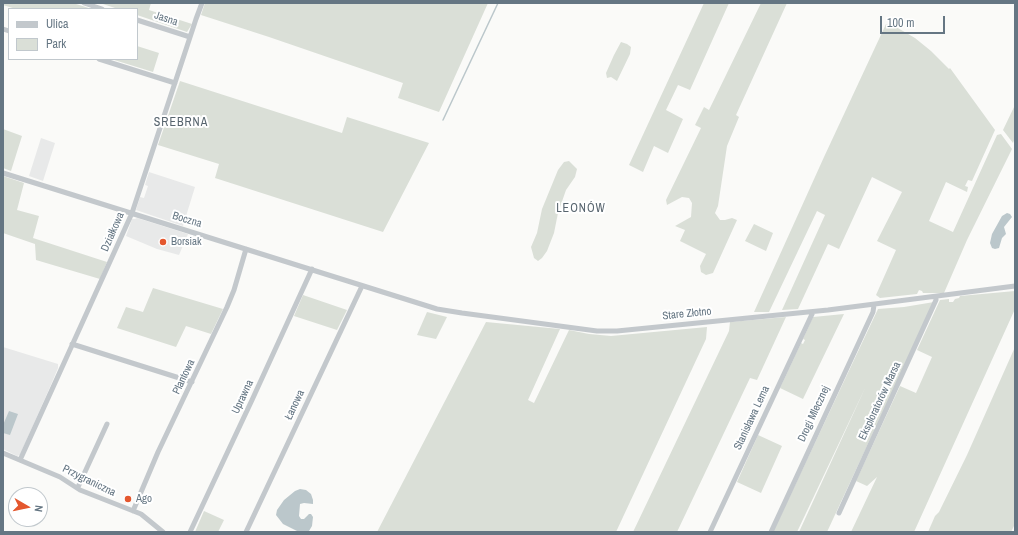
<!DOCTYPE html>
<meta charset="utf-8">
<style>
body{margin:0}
#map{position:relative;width:1018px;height:535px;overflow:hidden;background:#fafaf8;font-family:"Archivo Narrow",sans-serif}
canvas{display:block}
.frame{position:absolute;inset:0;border:4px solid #657683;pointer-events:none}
.legend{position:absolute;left:8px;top:8px;width:130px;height:52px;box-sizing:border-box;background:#fff;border:1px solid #c1c8cd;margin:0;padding:5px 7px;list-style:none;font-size:12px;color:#657683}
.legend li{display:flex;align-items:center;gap:8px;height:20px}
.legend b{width:20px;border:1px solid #c1c8cd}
.north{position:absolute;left:8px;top:487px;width:40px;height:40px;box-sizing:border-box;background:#fff;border:1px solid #c1c8cd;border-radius:50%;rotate:99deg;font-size:11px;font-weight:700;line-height:16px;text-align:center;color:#657683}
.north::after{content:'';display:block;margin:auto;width:14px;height:18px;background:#e4572e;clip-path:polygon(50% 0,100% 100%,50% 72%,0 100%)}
.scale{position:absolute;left:880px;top:16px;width:65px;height:18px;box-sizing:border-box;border:2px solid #657683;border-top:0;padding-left:5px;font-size:12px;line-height:14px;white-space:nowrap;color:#657683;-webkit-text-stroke:3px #fff;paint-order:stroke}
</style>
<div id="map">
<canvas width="1018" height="535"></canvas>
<div class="frame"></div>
<ul class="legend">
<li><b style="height:5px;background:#c3c8cc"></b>Ulica</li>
<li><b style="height:11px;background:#dadfd7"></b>Park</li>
</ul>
<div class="north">N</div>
<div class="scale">100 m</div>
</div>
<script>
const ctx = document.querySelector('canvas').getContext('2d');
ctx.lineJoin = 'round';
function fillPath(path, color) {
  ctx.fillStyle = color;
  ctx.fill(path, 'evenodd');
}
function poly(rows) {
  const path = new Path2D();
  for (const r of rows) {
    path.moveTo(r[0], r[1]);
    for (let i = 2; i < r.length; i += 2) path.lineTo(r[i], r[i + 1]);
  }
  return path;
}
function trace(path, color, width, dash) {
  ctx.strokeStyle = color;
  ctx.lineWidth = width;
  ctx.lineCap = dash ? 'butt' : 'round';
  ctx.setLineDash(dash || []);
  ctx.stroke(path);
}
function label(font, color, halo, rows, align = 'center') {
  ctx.font = font + ' "Archivo Narrow",sans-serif';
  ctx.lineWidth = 4;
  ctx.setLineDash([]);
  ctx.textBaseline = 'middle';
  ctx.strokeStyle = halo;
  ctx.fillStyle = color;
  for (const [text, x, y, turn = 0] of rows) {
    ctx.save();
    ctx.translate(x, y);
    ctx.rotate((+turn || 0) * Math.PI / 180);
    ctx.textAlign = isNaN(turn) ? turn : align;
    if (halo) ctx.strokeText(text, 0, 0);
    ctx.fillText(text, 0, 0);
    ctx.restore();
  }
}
fillPath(poly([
 [41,138,55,143,43,181,29,176],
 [149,172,195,187,183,226,136,210,140,197,144,198,148,186,145,185],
 [137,218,188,234,179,255,157,249,126,236,132,219,135,219],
 [3,347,58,364,58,368,50,387,20,455,17,456,3,449]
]), '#e8e9e9');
fillPath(poly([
 [3,3,73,3,92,9,16,9,3,5],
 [100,3,151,3,149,10,192,24,187,32,137,15,137,9,118,9],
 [205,3,488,3,439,112,398,98,403,83,269,37,201,15],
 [704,3,729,3,690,90,678,85,666,110,683,119,668,153,654,146,643,172,629,165],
 [761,3,787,3,736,115,739,117,727,146,718,206,715,213,720,220,725,220,732,218,737,220,713,273,706,275,701,272,700,266,706,254,680,241,685,230,675,226,691,217,692,203,689,198,682,197,667,205,666,200,701,128,695,125,704,107,709,110],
 [886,24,896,27,915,38,931,51,949,69,950,68,995,130,972,181,968,180,965,186,968,187,967,192,946,182,929,221,953,232,997,135,1001,134,1012,149,967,240,944,293,923,293,922,291,919,290,917,294,880,298,876,295,896,250,877,241,902,192,872,177,839,249,828,244,798,309,782,310,825,215,817,211,769,312,754,312,824,157],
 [621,42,627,44,631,47,630,54,617,81,611,77,607,78,606,73,614,55],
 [137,46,159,53,153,72,111,59,137,59],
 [180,81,342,133,347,117,429,143,383,232,215,178,219,164,158,145],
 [1015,105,1015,138,1013,143,1003,130],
 [3,129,22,136,11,171,3,168],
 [569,161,577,169,575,177,566,190,558,213,554,233,547,251,542,258,538,261,534,258,531,247,537,233,542,209,558,170,564,162],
 [3,176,24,183,17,210,39,216,33,238,107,262,100,279,36,260,35,244,3,233],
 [754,224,773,233,766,251,745,241],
 [153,288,223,309,211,334,186,326,176,347,117,328,126,307,143,312],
 [1015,291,1015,309,914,532,851,532,877,477,867,486,856,481,900,386,916,393,932,357,917,350,940,300,949,299,949,302,953,302,955,299,959,298,960,296],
 [303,295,347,310,337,330,294,316],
 [934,302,827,532,799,532,866,386,797,532,773,532,878,309,904,307],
 [427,312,447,317,436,339,417,335],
 [844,314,803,399,780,388,801,343,803,344,805,340,803,339,813,317],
 [786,317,757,380,750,378,677,532,633,532,729,331,730,322],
 [486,322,560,329,528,400,534,403,569,330,589,334,611,336,707,327,706,339,616,532,377,532],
 [1015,347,1015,524,1011,532,928,532,935,516,939,512,967,455],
 [758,435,782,446,761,493,737,482],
 [204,511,224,520,218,532,195,532]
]), '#dadfd7');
fillPath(poly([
 [1007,213,1010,214,1012,217,1004,227,1006,234,1002,238,999,248,995,249,992,248,990,243,992,234,1002,216],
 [9,411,18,414,10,435,3,433,3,425],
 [300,489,306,490,311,494,313,500,313,504,304,503,300,504,299,516,301,519,304,519,309,514,311,514,313,517,312,526,309,531,305,532,299,532,283,524,276,515,277,510,284,500,295,491]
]), '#bbc7cb');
trace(poly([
 [443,120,498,3]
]), '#bbc7cb', 1.5);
trace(poly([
 [84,3,102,9],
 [137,20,190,37],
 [3,29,9,31],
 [99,59,175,83],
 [3,173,437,309,462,313,597,331,617,331,828,310,1015,286],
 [72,344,192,382],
 [3,453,60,477,80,490,141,514,163,532],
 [20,460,132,213,196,19,202,3],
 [78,487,107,424],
 [133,511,158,452,227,307,234,290,246,249],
 [839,513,936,300,936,297],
 [190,532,252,400,312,269],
 [246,532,362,286],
 [710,532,813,312],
 [771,532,873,312,874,305]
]), '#c3c8cc', 5);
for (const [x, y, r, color] of [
 [163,242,4,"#e4572e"],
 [128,499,4,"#e4572e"]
]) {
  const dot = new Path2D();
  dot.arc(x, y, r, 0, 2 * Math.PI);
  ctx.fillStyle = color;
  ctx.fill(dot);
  trace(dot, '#fff', 1.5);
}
label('11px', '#657683', '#fff', [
 ["Jasna",166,19,18],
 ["Boczna",187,220,17],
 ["Działkowa",113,232,-66],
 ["Stare Złotno",687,314,-6],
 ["Plantowa",184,377,-65],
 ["Uprawna",243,397,-65],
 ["Eksploratorów Marsa",880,401,-65],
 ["Łanowa",295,405,-65],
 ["Drogi Mlecznej",814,414,-65],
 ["Stanisława Lema",752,418,-65],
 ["Przygraniczna",89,481,26]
]);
label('11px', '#657683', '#fff', [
 ["Borsiak",171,242],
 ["Ago",136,499]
], 'left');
ctx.letterSpacing = '1px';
label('12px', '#57646e', '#fff', [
 ["SREBRNA",181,123],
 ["LEONÓW",581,209]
]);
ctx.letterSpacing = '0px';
</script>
